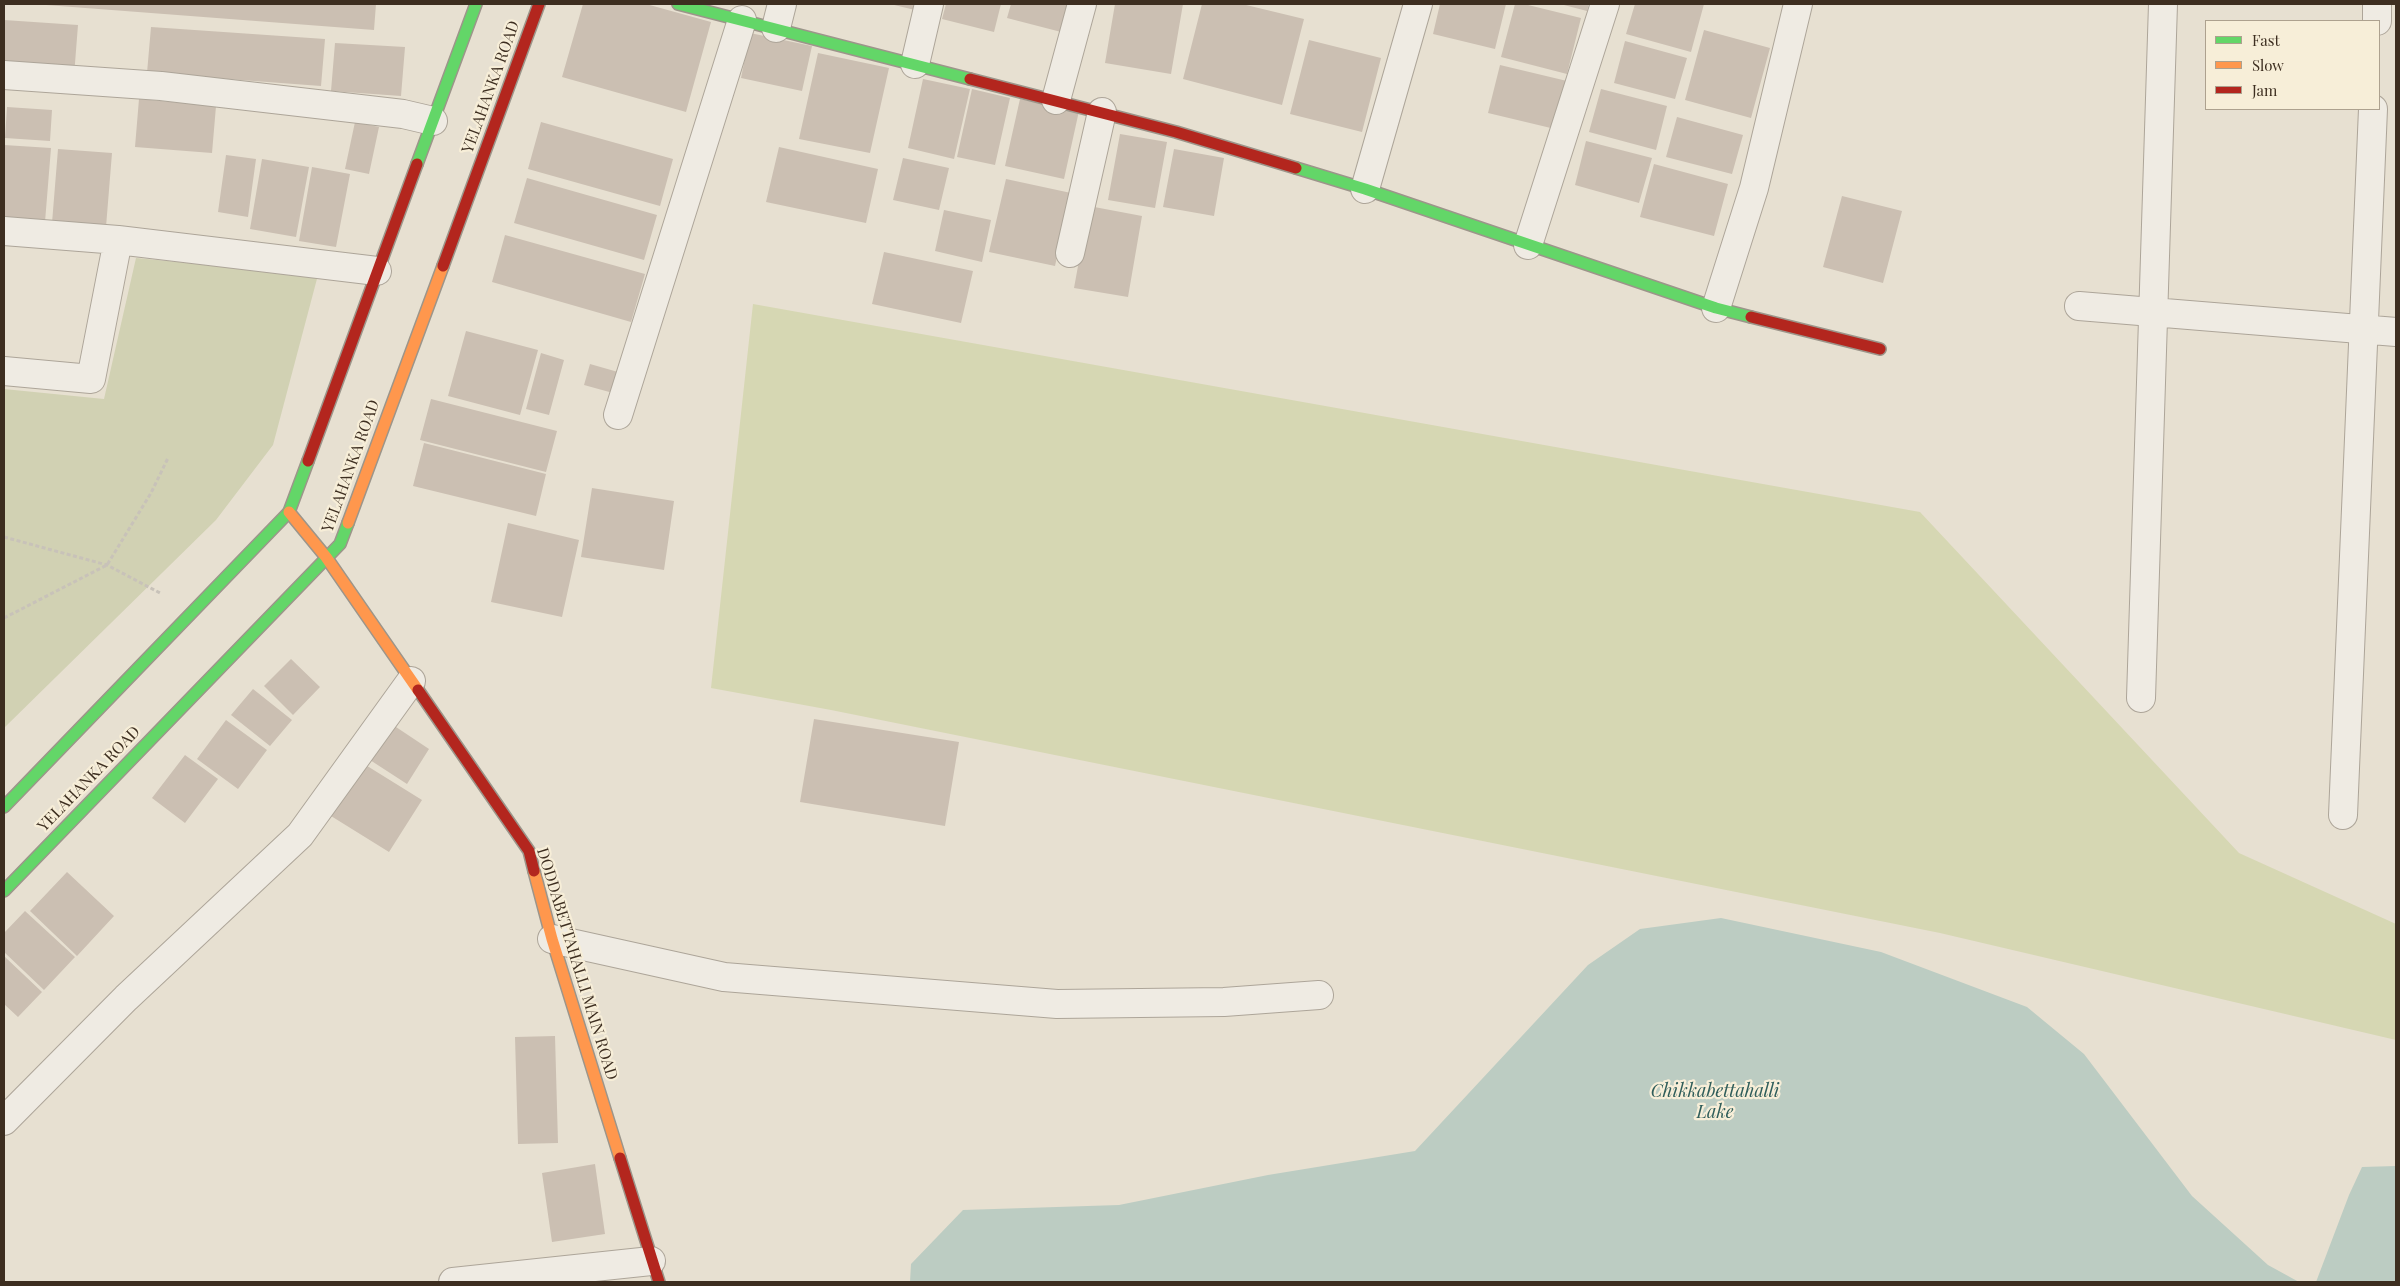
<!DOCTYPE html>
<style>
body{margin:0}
#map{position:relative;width:2400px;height:1286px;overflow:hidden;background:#e7e0d1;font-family:"Playfair Display",serif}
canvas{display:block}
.frame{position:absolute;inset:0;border:5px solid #3d2e20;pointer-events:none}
.legend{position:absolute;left:2205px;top:20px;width:175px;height:90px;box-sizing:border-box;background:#f7eed8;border:1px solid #ada18e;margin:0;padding:6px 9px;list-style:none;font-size:15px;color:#3d2e20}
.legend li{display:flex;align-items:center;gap:10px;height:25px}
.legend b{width:25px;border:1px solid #ada18e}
</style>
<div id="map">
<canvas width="2400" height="1286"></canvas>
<div class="frame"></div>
<ul class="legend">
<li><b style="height:6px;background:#63d668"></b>Fast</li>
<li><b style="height:6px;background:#ff974d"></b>Slow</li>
<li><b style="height:6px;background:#b3261e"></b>Jam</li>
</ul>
</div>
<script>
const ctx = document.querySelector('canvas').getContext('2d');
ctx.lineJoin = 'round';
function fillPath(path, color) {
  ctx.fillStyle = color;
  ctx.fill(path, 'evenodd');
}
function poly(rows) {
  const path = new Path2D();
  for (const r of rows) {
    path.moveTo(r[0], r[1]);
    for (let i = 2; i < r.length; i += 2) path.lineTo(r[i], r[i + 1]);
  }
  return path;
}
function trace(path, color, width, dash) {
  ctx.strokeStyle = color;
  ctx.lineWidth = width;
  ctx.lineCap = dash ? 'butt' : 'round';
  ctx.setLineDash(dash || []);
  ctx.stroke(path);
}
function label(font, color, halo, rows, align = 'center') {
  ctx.font = font + ' "Playfair Display",serif';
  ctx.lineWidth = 4.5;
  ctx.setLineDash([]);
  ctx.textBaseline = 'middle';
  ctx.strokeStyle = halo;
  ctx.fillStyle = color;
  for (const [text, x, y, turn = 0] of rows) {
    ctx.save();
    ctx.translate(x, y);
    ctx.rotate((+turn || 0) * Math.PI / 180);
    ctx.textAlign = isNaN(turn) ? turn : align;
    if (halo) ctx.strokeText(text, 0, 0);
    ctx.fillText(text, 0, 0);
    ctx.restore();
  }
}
fillPath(poly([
 [753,304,1920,512,2239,853,2396,924,2396,1040,1940,933,831,710,711,688]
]), '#d6d7b3');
fillPath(poly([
 [136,258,318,275,273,445,216,520,4,728,4,389,104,399]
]), '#d1d1b3');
fillPath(poly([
 [1721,918,1881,952,2027,1007,2084,1054,2192,1196,2268,1265,2299,1282,910,1282,911,1264,963,1210,1119,1205,1268,1175,1415,1151,1588,965,1640,929],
 [2396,1166,2396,1282,2316,1282,2349,1195,2362,1167]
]), '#bcccc2');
fillPath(poly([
 [33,4,376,4,374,30],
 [583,4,646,4,711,22,686,112,562,77],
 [890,4,916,4,915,10],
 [946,4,1001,4,994,32,942,19],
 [1011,4,1072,4,1065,33,1007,18],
 [1115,4,1183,4,1171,74,1105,63],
 [1202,4,1242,4,1304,19,1282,105,1183,79],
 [1440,4,1506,4,1495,49,1433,34],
 [1515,4,1524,4,1581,18,1567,74,1501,57],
 [1560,4,1589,4,1587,11],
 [1635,4,1704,4,1691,52,1626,34],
 [4,20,78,25,74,76,4,71],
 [151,27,325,39,321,86,147,73],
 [1704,30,1770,48,1751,118,1685,100],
 [750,33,812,46,802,91,741,78],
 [1309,40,1381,58,1362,132,1290,114],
 [1625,41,1687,58,1675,99,1614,83],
 [335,43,405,47,401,96,331,91],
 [818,53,889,68,870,153,799,139],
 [1500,65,1567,81,1555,129,1488,113],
 [923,79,970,89,954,159,908,148],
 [972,89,1010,98,995,165,957,157],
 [1601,89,1667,106,1656,150,1589,132],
 [139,99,216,106,212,153,135,147],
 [1020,99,1079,111,1064,179,1005,166],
 [7,107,52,110,50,141,5,138],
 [1677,117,1743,135,1732,174,1666,157],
 [355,122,379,127,369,174,345,169],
 [541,122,673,159,660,206,528,169],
 [1120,134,1167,142,1155,208,1108,200],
 [1586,141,1652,158,1639,203,1575,185],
 [4,145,51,148,45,222,4,219],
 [779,147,878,169,866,223,766,202],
 [58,149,112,153,106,227,52,223],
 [1174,149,1224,158,1214,216,1163,207],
 [226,155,256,159,248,217,218,212],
 [903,158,949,168,939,210,893,200],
 [262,159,309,167,296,237,250,229],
 [1654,164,1728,184,1714,236,1640,217],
 [312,167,350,174,336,247,299,241],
 [527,178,657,215,644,260,514,223],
 [1006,179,1071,193,1055,266,989,252],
 [1842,196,1902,211,1883,283,1823,267],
 [1089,206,1142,216,1128,297,1074,288],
 [944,210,991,220,982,262,935,251],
 [505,235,645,274,631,322,492,282],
 [884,252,973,271,961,323,872,304],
 [466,331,538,350,520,415,448,396],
 [541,353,564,360,549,415,526,409],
 [590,364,618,372,613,393,584,385],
 [431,399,557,431,546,472,420,440],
 [424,443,546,474,536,516,413,486],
 [592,488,674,501,664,570,581,557],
 [508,523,579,540,562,617,491,602],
 [291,659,320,687,293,715,264,686],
 [253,689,292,720,270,746,231,715],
 [814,719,959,742,945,826,800,802],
 [226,720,267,750,238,789,197,759],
 [393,725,429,749,407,784,370,760],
 [185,755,218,779,185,823,152,798],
 [364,764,422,800,389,852,331,816],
 [67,872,114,916,77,956,30,911],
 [25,911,75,957,44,990,4,952,4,933],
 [4,956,42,992,18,1017,4,1004],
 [555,1036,558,1143,518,1144,515,1037],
 [595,1164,605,1234,552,1242,542,1173]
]), '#cbbfb2');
const street = poly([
 [2377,21,2377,4],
 [776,28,782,4],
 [915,64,929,4],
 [4,75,161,86,403,114,433,121],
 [1056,100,1082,4],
 [1365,189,1418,4],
 [4,231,118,240,377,271],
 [1528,245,1605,4],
 [1070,253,1102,112],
 [2079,306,2396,332],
 [1716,308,1754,188,1798,4],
 [4,371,91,379,118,240],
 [618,415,742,20],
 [2141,698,2163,4],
 [2343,815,2373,109],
 [552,939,724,977,1057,1004,1224,1002,1319,995],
 [4,1121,126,998,300,835,411,681],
 [453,1282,651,1261]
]);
const fast = poly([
 [678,4,970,79],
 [417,164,476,4],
 [1296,168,1365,189,1716,308,1751,317],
 [4,807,289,512,308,461],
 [4,891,340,544,348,523]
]);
const slow = poly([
 [289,512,326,557,418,690],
 [348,523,443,266],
 [534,871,552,939,620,1158]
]);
const jam = poly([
 [970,79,1176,132,1296,168],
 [443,266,539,4],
 [1751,317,1880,349],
 [308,461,417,164],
 [418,690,529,851,534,871],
 [620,1158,659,1282]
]);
trace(street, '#ada599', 30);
trace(fast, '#9c958a', 14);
trace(slow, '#9c958a', 14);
trace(jam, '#9c958a', 14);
trace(poly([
 [4,537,107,565,160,593],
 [4,618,107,565,151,493,168,458]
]), '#c8c2b9', 3, [4, 2.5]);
trace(street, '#efebe3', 28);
trace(fast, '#63d668', 11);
trace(slow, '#ff974d', 11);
trace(jam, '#b3261e', 11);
label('16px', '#3d2e20', '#f7eed8', [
 ["YELAHANKA ROAD",491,87,-70],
 ["YELAHANKA ROAD",351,466,-70],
 ["YELAHANKA ROAD",89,779,-46],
 ["DODDABETTAHALLI MAIN ROAD",577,964,73]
]);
label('italic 18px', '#2f5d5a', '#f7eed8', [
 ["Chikkabettahalli",1715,1091],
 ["Lake",1715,1112]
]);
</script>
